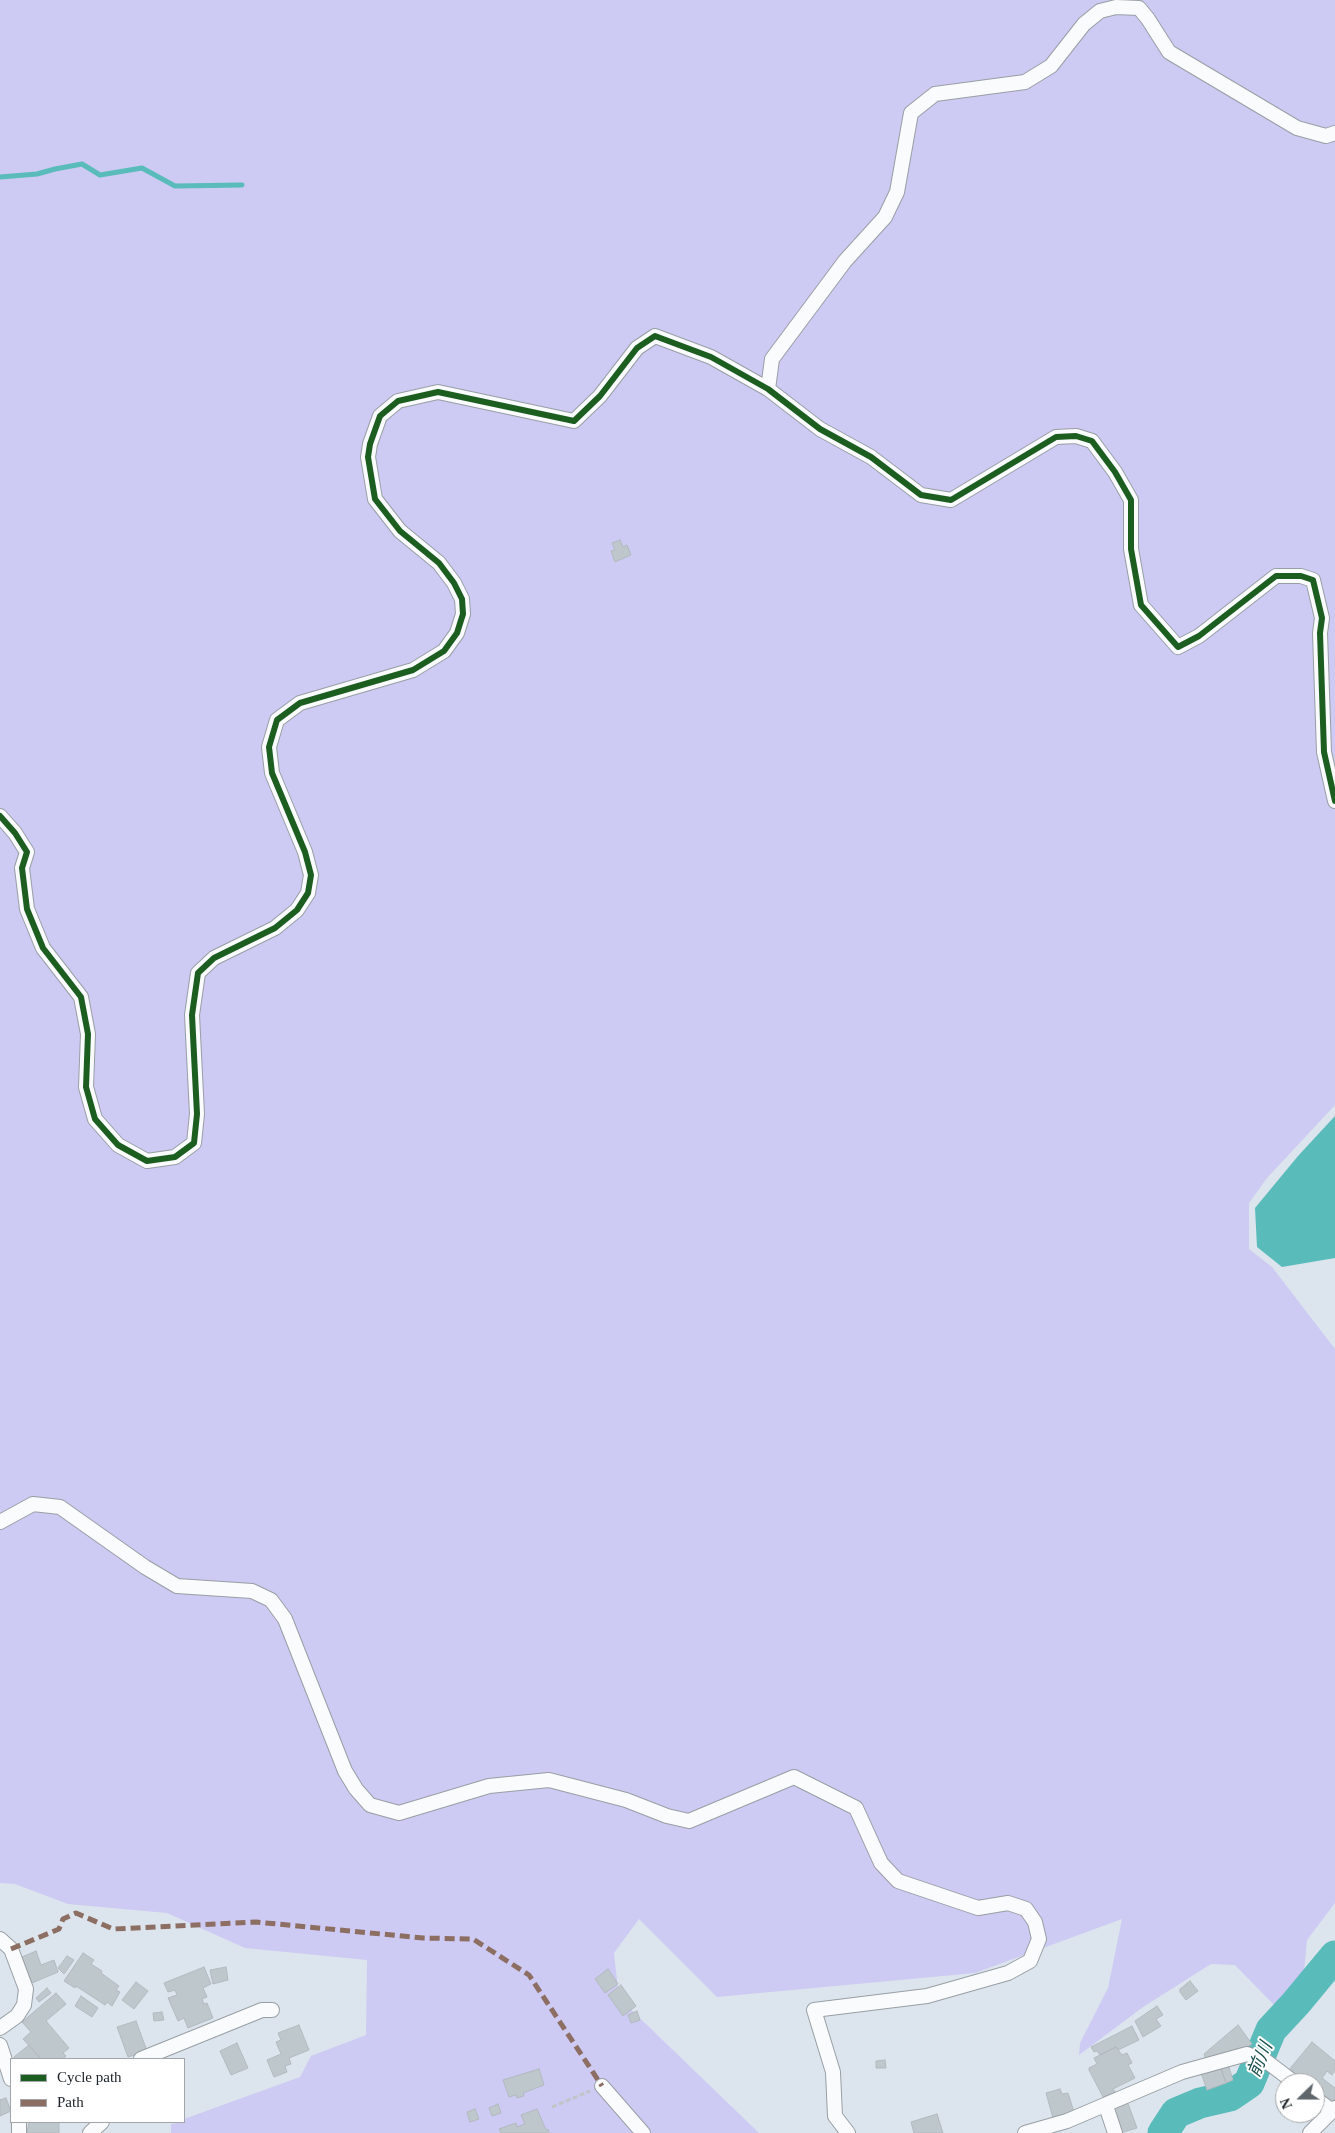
<!DOCTYPE html>
<meta charset="utf-8">
<style>
body{margin:0}
#map{position:relative;width:1335px;height:2133px;overflow:hidden;background:#dce5ed;font-family:Georgia,serif}
canvas{display:block}
.legend{position:absolute;left:10px;top:2058px;width:175px;height:65px;box-sizing:border-box;background:#fff;border:1px solid #a3a6a8;margin:0;padding:6px 9px;list-style:none;font-size:15px;color:#1a2025}
.legend li{display:flex;align-items:center;gap:10px;height:25px}
.legend b{width:25px;border:1px solid #a3a6a8}
.north{position:absolute;left:1275px;top:2073px;width:50px;height:50px;box-sizing:border-box;background:#fff;border:1px solid #a3a6a8;border-radius:50%;rotate:248deg;font-size:14px;font-weight:700;line-height:20px;text-align:center;color:#1a2025}
.north::after{content:'';display:block;margin:auto;width:18px;height:22px;background:#5e656b;clip-path:polygon(50% 0,100% 100%,50% 72%,0 100%)}
</style>
<div id="map">
<canvas width="1335" height="2133"></canvas>
<ul class="legend">
<li><b style="height:6px;background:#1b5e20"></b>Cycle path</li>
<li><b style="height:6px;background:#8d6e63"></b>Path</li>
</ul>
<div class="north">N</div>
</div>
<script>
const ctx = document.querySelector('canvas').getContext('2d');
ctx.lineJoin = 'round';
function fillPath(path, color) {
  ctx.fillStyle = color;
  ctx.fill(path, 'evenodd');
}
function poly(rows) {
  const path = new Path2D();
  for (const r of rows) {
    path.moveTo(r[0], r[1]);
    for (let i = 2; i < r.length; i += 2) path.lineTo(r[i], r[i + 1]);
  }
  return path;
}
function trace(path, color, width, dash) {
  ctx.strokeStyle = color;
  ctx.lineWidth = width;
  ctx.lineCap = dash ? 'butt' : 'round';
  ctx.setLineDash(dash || []);
  ctx.stroke(path);
}
function label(font, color, halo, rows, align = 'center') {
  ctx.font = font + ' Georgia,"Noto Sans JP",serif';
  ctx.lineWidth = 4;
  ctx.setLineDash([]);
  ctx.textBaseline = 'middle';
  ctx.strokeStyle = halo;
  ctx.fillStyle = color;
  for (const [text, x, y, turn = 0] of rows) {
    ctx.save();
    ctx.translate(x, y);
    ctx.rotate((+turn || 0) * Math.PI / 180);
    ctx.textAlign = isNaN(turn) ? turn : align;
    if (halo) ctx.strokeText(text, 0, 0);
    ctx.fillText(text, 0, 0);
    ctx.restore();
  }
}
fillPath(poly([
 [0,0,1335,0,1335,1105,1267,1178,1249,1203,1249,1249,1272,1267,1335,1349,1335,1903,1307,1940,1303,1981,1277,2008,1235,1965,1211,1964,1143,2007,1079,2055,1080,2043,1108,1988,1122,1919,975,1973,717,1997,639,1919,614,1953,619,1998,759,2133,171,2133,171,2124,184,2122,184,2119,300,2077,311,2056,366,2035,367,1960,245,1948,167,1913,68,1904,15,1884,0,1883]
]), '#cdcaf3');
fillPath(poly([
 [1335,1116,1335,1258,1282,1267,1257,1247,1255,1208,1298,1156]
]), '#5abbbb');
trace(poly([
 [0,177,37,174,55,169,82,164,100,175,142,168,175,186,242,185]
]), '#5abbbb', 5);
trace(poly([
 [1163,2133,1176,2113,1200,2103,1230,2096,1249,2083,1271,2030,1296,2003,1335,1956]
]), '#5abbbb', 31);
const building = poly([
 [620,540,623,547,627,545,631,555,615,562,611,551,615,550,612,543,620,540],
 [36,1951,41,1965,54,1960,58,1972,32,1983,22,1957,36,1951],
 [83,1953,94,1960,91,1964,102,1971,101,1973,119,1986,116,1990,120,1992,112,2006,107,2002,105,2005,76,1986,75,1988,64,1981,83,1953],
 [67,1956,74,1960,64,1974,58,1968,67,1956],
 [204,1967,211,1984,203,1988,207,1997,202,1999,204,2004,207,2003,213,2018,188,2028,184,2018,178,2021,168,1998,177,1995,175,1990,168,1992,164,1983,204,1967],
 [226,1967,228,1980,213,1984,210,1970,226,1967],
 [608,1969,618,1984,605,1993,595,1979,608,1969],
 [1190,1981,1198,1991,1186,2000,1180,1992,1180,1989,1190,1981],
 [136,1982,148,1991,134,2009,122,2000,136,1982],
 [621,1985,636,2006,623,2016,608,1995,621,1985],
 [47,1988,51,1993,39,2002,36,1998,47,1988],
 [56,1993,66,2004,46,2021,69,2048,63,2053,66,2056,63,2059,41,2059,23,2039,31,2032,22,2022,56,1993],
 [81,1996,98,2008,92,2017,75,2006,81,1996],
 [1157,2006,1163,2015,1156,2019,1161,2026,1143,2037,1135,2021,1157,2006],
 [637,2011,640,2020,631,2023,628,2015,637,2011],
 [162,2012,164,2020,154,2021,153,2013,162,2012],
 [136,2021,147,2051,128,2057,117,2027,136,2021],
 [299,2025,309,2050,289,2058,291,2064,285,2066,287,2072,274,2077,267,2060,281,2054,276,2042,281,2040,278,2033,299,2025],
 [1238,2025,1252,2044,1235,2054,1206,2060,1204,2054,1238,2025],
 [1132,2026,1139,2040,1118,2050,1116,2047,1100,2055,1097,2051,1094,2052,1091,2047,1132,2026],
 [1312,2042,1335,2061,1335,2070,1332,2075,1327,2071,1322,2078,1335,2088,1335,2099,1331,2104,1315,2091,1315,2083,1304,2083,1288,2071,1312,2042],
 [237,2043,248,2068,231,2075,220,2051,237,2043],
 [29,2045,41,2059,15,2059,14,2057,29,2045],
 [1116,2047,1122,2055,1127,2053,1132,2063,1128,2065,1135,2078,1113,2089,1115,2092,1103,2097,1089,2070,1089,2068,1097,2064,1094,2058,1116,2047],
 [885,2060,886,2068,876,2068,876,2061,885,2060],
 [1228,2064,1233,2080,1226,2083,1220,2066,1228,2064],
 [1220,2066,1226,2083,1207,2090,1201,2073,1220,2066],
 [539,2069,544,2085,523,2093,524,2096,517,2098,516,2095,509,2097,503,2080,539,2069],
 [1060,2089,1062,2094,1068,2093,1074,2112,1053,2118,1046,2093,1060,2089],
 [6,2098,11,2111,0,2116,0,2100,6,2098],
 [1127,2101,1137,2128,1120,2133,1111,2108,1127,2101],
 [498,2104,501,2113,492,2116,489,2108,498,2104],
 [475,2109,479,2119,470,2122,467,2112,475,2109],
 [537,2109,546,2130,548,2129,549,2133,501,2133,499,2129,516,2123,517,2127,525,2124,521,2115,537,2109],
 [937,2114,943,2133,914,2133,911,2122,937,2114],
 [29,2122,59,2122,59,2133,27,2133,29,2122]
]);
fillPath(building, '#bec7cb');
trace(building, '#b2babf', 1);
const street = poly([
 [768,389,772,359,845,261,885,217,897,192,911,113,935,94,1025,82,1051,66,1084,24,1100,11,1116,7,1139,8,1148,19,1169,52,1297,128,1326,136,1335,133],
 [0,816,15,833,27,852,22,868,27,909,43,948,81,997,88,1034,86,1087,95,1119,118,1145,147,1161,175,1157,194,1143,197,1114,192,1015,198,973,214,958,275,928,297,910,308,893,311,875,305,852,272,773,269,747,277,720,300,703,413,670,444,651,457,633,463,614,462,599,454,583,439,563,400,531,375,499,368,457,370,444,380,416,398,401,438,392,574,421,600,396,637,348,655,336,711,357,768,389,820,429,871,457,921,495,951,500,1056,437,1076,436,1092,441,1115,472,1131,500,1131,549,1141,605,1178,647,1199,636,1276,576,1301,576,1313,580,1322,618,1320,633,1324,752,1335,801],
 [0,1522,33,1504,60,1507,145,1567,177,1586,252,1591,271,1600,285,1619,345,1771,356,1789,370,1805,399,1813,489,1786,549,1780,626,1800,667,1816,689,1821,794,1777,856,1808,881,1863,898,1881,978,1908,1008,1903,1026,1909,1035,1922,1039,1939,1030,1961,1008,1973,927,1996,814,2010,833,2072,835,2116,848,2133],
 [0,1939,11,1949,26,1989,24,2005,17,2016,0,2028],
 [0,2045,11,2079],
 [141,2059,262,2010,272,2010],
 [602,2086,643,2133],
 [1315,2098,1332,2111],
 [1106,2106,1115,2133],
 [19,2133,19,2122],
 [90,2133,102,2122],
 [1025,2133,1067,2121,1182,2072,1247,2054,1266,2061,1295,2083],
 [1310,2133,1335,2108]
]);
trace(street, '#989fa4', 16);
trace(poly([
 [552,2107,590,2091]
]), '#c1c5c7', 3, [5, 2.5]);
trace(street, '#fafbfc', 14);
trace(poly([
 [11,1949,59,1929,63,1919,76,1913,113,1929,256,1922,423,1938,473,1939,529,1975,602,2086]
]), '#8d6e63', 5, [10, 5]);
trace(poly([
 [0,816,15,833,27,852,22,868,27,909,43,948,81,997,88,1034,86,1087,95,1119,118,1145,147,1161,175,1157,194,1143,197,1114,192,1015,198,973,214,958,275,928,297,910,308,893,311,875,305,852,272,773,269,747,277,720,300,703,413,670,444,651,457,633,463,614,462,599,454,583,439,563,400,531,375,499,368,457,370,444,380,416,398,401,438,392,574,421,600,396,637,348,655,336,711,357,768,389,820,429,871,457,921,495,951,500,1056,437,1076,436,1092,441,1115,472,1131,500,1131,549,1141,605,1178,647,1199,636,1276,576,1301,576,1313,580,1322,618,1320,633,1324,752,1335,801]
]), '#1b5e20', 6);
label('italic 18px', '#1b504e', '#fff', [
 ["前川",1259,2059,-67]
]);
</script>
